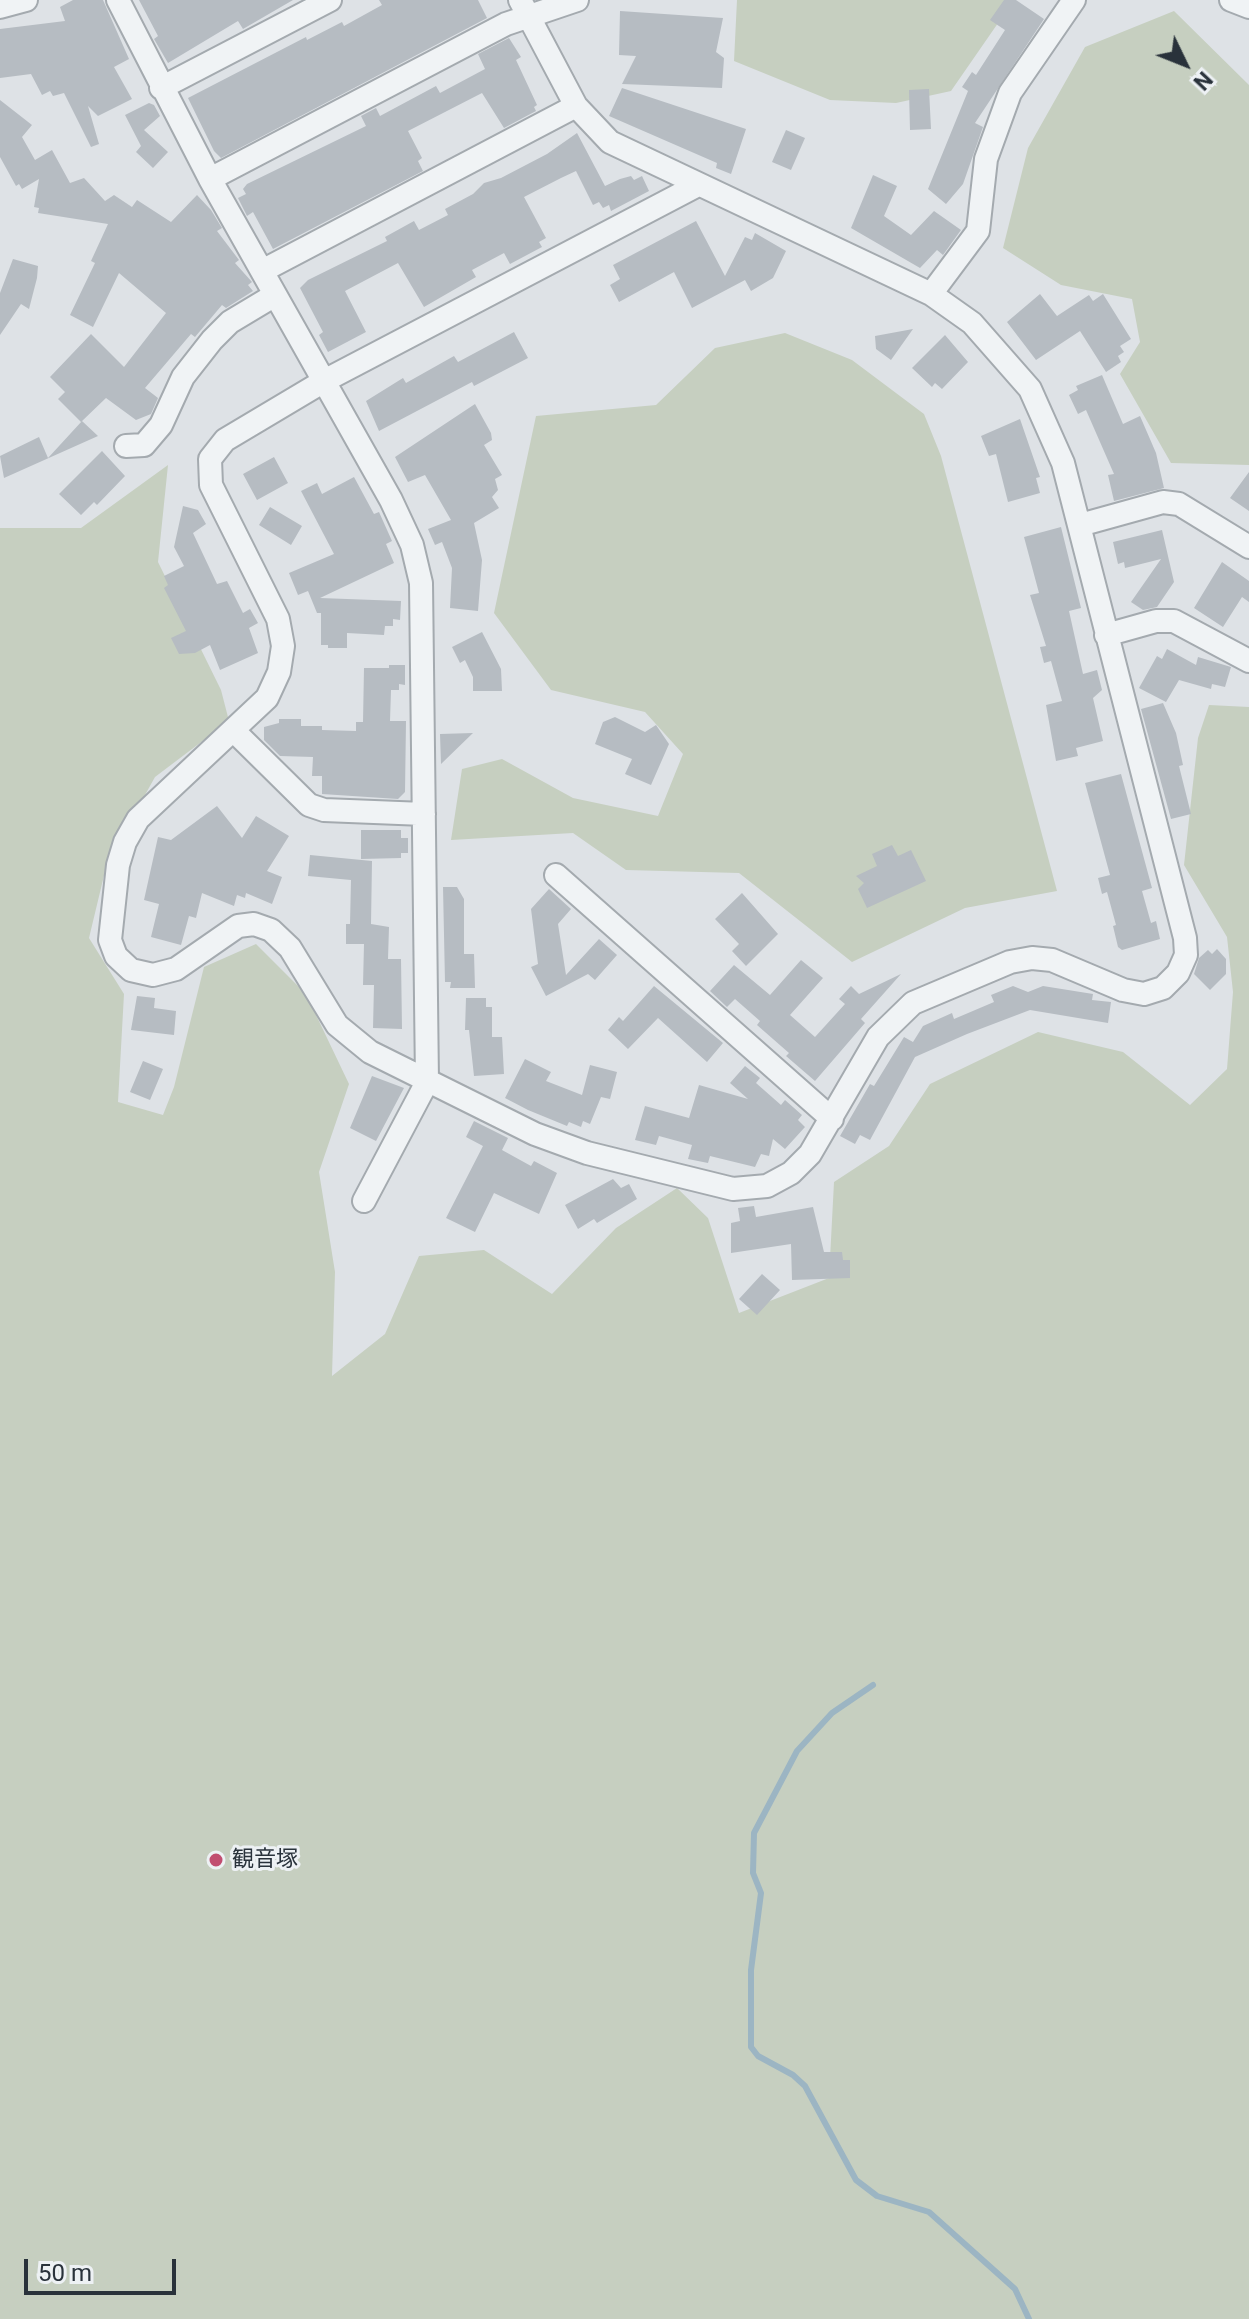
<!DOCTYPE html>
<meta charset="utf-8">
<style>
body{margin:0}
#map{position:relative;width:1249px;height:2319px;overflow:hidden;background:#dee2e6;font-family:Roboto,sans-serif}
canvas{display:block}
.north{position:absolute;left:1145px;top:24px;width:80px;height:80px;-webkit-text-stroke:6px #edf1f4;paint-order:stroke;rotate:133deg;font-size:22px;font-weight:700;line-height:32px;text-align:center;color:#29323b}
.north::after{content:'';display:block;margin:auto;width:28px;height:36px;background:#29323b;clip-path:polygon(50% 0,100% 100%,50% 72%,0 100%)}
.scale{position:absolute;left:24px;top:2259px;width:152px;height:36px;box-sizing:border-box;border:4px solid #29323b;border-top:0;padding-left:10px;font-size:24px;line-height:28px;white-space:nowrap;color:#29323b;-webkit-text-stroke:6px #edf1f4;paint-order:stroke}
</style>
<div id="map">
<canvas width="1249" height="2319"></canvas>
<div class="north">N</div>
<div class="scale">50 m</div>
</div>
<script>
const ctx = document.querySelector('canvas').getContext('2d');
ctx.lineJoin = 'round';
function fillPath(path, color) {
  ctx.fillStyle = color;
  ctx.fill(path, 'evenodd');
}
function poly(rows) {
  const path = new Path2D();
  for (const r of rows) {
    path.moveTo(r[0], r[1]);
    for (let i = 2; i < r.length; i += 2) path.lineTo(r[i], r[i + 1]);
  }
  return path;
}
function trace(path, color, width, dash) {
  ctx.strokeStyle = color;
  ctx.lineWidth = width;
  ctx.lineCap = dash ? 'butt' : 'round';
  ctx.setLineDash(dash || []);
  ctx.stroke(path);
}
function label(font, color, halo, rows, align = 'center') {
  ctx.font = font + ' Roboto,"Noto Sans JP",sans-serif';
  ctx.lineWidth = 6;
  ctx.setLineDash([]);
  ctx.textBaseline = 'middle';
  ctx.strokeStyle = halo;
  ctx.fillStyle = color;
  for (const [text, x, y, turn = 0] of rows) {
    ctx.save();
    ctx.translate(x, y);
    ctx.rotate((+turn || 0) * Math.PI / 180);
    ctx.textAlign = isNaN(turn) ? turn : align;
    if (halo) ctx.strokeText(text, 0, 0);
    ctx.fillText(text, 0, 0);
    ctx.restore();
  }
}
fillPath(poly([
 [737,0,1014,0,951,91,896,103,830,100,734,61],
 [1174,11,1249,85,1249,465,1171,463,1120,374,1140,342,1132,299,1061,285,1003,248,1028,148,1085,47],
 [785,333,852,360,924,414,941,456,1057,891,965,908,852,962,739,873,626,870,573,833,451,840,462,769,502,759,573,798,658,816,683,754,645,712,551,690,494,613,536,416,656,405,715,348],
 [168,465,158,562,221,690,229,721,155,777,107,863,89,938,124,994,118,1102,163,1115,174,1087,204,967,256,944,306,994,349,1084,319,1172,335,1272,332,1376,385,1334,419,1256,484,1250,552,1294,616,1228,677,1188,708,1218,739,1313,829,1278,834,1182,889,1146,930,1084,1038,1032,1123,1052,1190,1105,1227,1069,1233,992,1227,937,1184,865,1198,738,1209,705,1249,707,1249,2319,0,2319,0,528,81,528]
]), '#c6cfc0');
trace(poly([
 [873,1685,832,1713,797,1751,754,1833,753,1873,761,1893,751,1970,751,2047,758,2056,793,2075,805,2086,856,2180,877,2196,929,2212,1015,2289,1029,2319]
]), '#9cb5c3', 6);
fillPath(poly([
 [73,0,103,0,129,59,114,67,132,99,98,116,88,106,99,144,91,147,64,93,53,96,50,91,42,95,31,74,0,78,0,29,65,21,60,7],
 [139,0,293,0,243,29,238,21,168,63,154,39,158,36],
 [379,0,478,0,487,18,221,158,214,151,188,98,306,37,307,40,342,22,344,26,382,5],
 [1004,0,1016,0,1044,19,975,123,983,127,963,184,946,204,928,189,968,91,962,87,972,72,976,75,1005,30,990,20],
 [620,11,723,18,716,52,724,58,722,88,622,84,636,56,619,55],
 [509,38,521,57,516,60,537,105,534,107,536,111,504,128,482,93,408,131,422,158,418,161,423,171,273,249,253,212,247,216,238,198,246,194,243,189,247,184,366,126,361,116,376,108,380,116,436,86,440,93,485,69,478,54],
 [622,88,746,129,731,174,716,168,717,163,609,116],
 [929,89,931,129,910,130,909,90],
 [0,100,32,125,22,137,35,160,52,150,70,183,84,178,105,201,114,195,132,207,137,200,171,222,197,195,211,210,222,228,217,231,239,260,235,263,252,282,248,285,253,291,226,308,222,305,195,337,191,334,145,388,158,398,151,414,136,420,106,398,81,422,58,399,65,392,50,377,91,334,124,367,166,313,119,273,93,327,70,315,95,263,91,261,108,224,38,213,39,208,34,207,39,179,22,189,19,184,16,186,0,157],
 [149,103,154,105,160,116,144,130,168,152,153,168,136,152,141,146,125,115],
 [786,130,805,138,791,170,772,162],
 [577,133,605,186,620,179,631,176,634,180,642,176,649,191,611,211,609,205,603,208,599,202,593,205,576,171,561,178,524,197,546,238,539,242,542,247,510,264,504,253,472,270,476,277,424,307,398,263,345,291,366,332,328,352,319,335,323,332,300,288,308,280,387,241,385,237,414,221,419,230,448,215,445,209,473,194,484,183,501,178,547,154],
 [873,175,897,186,884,216,911,235,934,211,961,230,943,255,937,250,920,268,851,228],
 [696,221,725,276,745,237,752,240,755,233,786,251,773,278,751,291,745,280,692,308,674,272,619,302,610,285,620,279,613,265],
 [13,259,38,266,37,278,29,309,21,304,0,335,0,293],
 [1040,294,1057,316,1089,295,1093,301,1103,294,1131,339,1120,346,1124,352,1118,356,1121,362,1106,372,1080,331,1036,360,1007,322],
 [913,329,891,360,876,349,875,336],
 [514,332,528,358,474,386,472,382,379,431,366,401,403,378,406,383,454,356,458,362],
 [945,335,968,362,942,389,935,383,932,387,912,368],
 [1102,375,1123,424,1140,416,1156,453,1164,488,1114,501,1108,475,1114,474,1086,410,1078,414,1069,395,1078,390,1076,386],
 [475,404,491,433,492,440,484,445,502,475,495,479,498,490,492,497,499,508,474,523,482,560,478,611,450,608,452,568,442,542,435,545,428,529,451,520,425,475,408,482,395,457],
 [1020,419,1040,477,1036,478,1040,493,1008,502,996,454,989,456,981,436],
 [82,421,98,436,4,478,0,456,39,437,48,458],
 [102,451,125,476,97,505,94,502,81,515,59,494],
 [274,457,288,483,257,500,243,474],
 [1249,472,1249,511,1230,498],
 [354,477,374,514,379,512,392,541,386,544,394,563,320,598,401,601,400,620,393,619,393,626,385,626,384,635,347,633,347,648,328,648,328,645,321,645,321,613,317,613,308,591,298,595,289,573,334,554,301,491,317,483,322,494],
 [183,506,198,510,206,524,193,533,217,584,227,581,243,613,250,609,258,623,249,628,258,653,220,670,210,645,195,653,179,654,171,638,186,631,164,588,168,585,164,576,184,566,174,547],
 [270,507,302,526,291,545,259,525],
 [1061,527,1081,608,1069,611,1083,674,1097,670,1102,690,1093,698,1103,741,1076,748,1078,756,1056,761,1046,705,1062,701,1051,661,1044,663,1040,647,1046,646,1030,595,1039,593,1024,537],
 [1162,530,1174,582,1157,607,1143,610,1131,602,1161,559,1125,568,1124,562,1118,564,1113,542],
 [1222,562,1249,581,1249,602,1242,597,1223,627,1194,608],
 [482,632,501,669,502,691,473,691,473,677,465,660,460,663,452,647],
 [1167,649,1196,665,1198,657,1231,667,1225,687,1212,684,1211,689,1179,680,1166,702,1139,688,1157,656,1162,659],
 [389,665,405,665,405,685,399,684,399,690,391,690,390,721,406,721,405,792,398,799,322,794,322,776,312,776,313,757,280,756,264,740,264,727,279,723,279,719,301,719,301,726,322,726,322,730,356,731,356,722,363,722,364,668,389,668],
 [1163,703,1176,733,1183,765,1179,766,1191,814,1171,819,1141,709],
 [615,717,645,732,656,725,669,744,651,785,625,774,632,759,595,744,603,722],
 [473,733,441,764,440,734],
 [1121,774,1152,888,1142,891,1151,923,1156,921,1160,939,1122,950,1118,947,1113,926,1116,925,1107,892,1102,894,1098,878,1110,875,1085,783],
 [217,806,242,838,256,816,289,836,267,871,282,877,272,904,246,893,245,898,237,895,234,906,202,893,196,918,189,916,181,945,151,937,159,904,144,900,158,837,171,840],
 [361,830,401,830,401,838,408,838,408,853,401,853,401,858,361,859],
 [892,845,898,856,911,850,926,881,867,908,858,889,864,883,856,876,877,866,872,854],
 [310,855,372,861,371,924,389,927,388,959,401,959,402,1029,373,1028,374,985,363,985,364,944,346,944,346,924,350,924,351,880,308,876],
 [443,887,457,887,464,899,464,954,474,954,475,988,450,988,451,982,445,982],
 [549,889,571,909,558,924,566,975,599,939,617,955,595,980,588,974,546,996,531,967,538,964,531,909],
 [742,893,778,934,746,966,732,951,739,944,715,919],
 [1217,949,1226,959,1226,974,1210,990,1194,974,1199,958,1208,950,1212,954],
 [801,960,823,978,790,1015,815,1037,845,1004,839,999,851,986,859,994,901,974,861,1019,865,1023,815,1081,786,1056,789,1053,757,1025,760,1021,735,999,727,1007,710,991,734,965,770,995],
 [654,986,723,1043,707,1062,658,1018,628,1049,608,1030,619,1017,623,1021],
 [1013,986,1028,992,1043,986,1093,994,1092,1000,1111,1002,1108,1023,1030,1010,967,1034,915,1057,870,1140,860,1135,855,1144,840,1136,870,1084,874,1086,904,1037,913,1042,923,1026,952,1013,954,1019,994,1002,991,995],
 [137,996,155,998,154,1008,176,1011,174,1035,131,1030],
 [466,998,486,998,486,1007,492,1007,492,1037,502,1037,504,1074,474,1076,469,1030,465,1030],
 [525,1059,551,1072,546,1081,582,1095,590,1065,617,1072,610,1099,601,1097,590,1124,583,1121,581,1127,569,1122,567,1126,528,1110,505,1098],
 [143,1061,163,1069,150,1100,130,1092],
 [745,1066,760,1078,756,1083,781,1105,785,1100,802,1115,798,1120,805,1127,785,1149,773,1139,769,1156,761,1154,755,1167,710,1156,708,1163,688,1159,692,1145,659,1136,656,1145,635,1140,645,1106,689,1118,699,1085,748,1099,730,1083],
 [372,1076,404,1088,376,1141,350,1128],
 [474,1121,508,1138,502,1150,531,1166,534,1161,557,1173,539,1214,494,1193,475,1232,446,1218,483,1146,466,1137],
 [613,1179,621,1188,629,1184,637,1199,597,1223,594,1219,578,1229,565,1205],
 [754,1206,756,1217,813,1207,824,1252,842,1252,843,1260,850,1260,850,1278,792,1280,791,1244,731,1253,731,1223,740,1221,738,1208],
 [762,1274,780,1290,757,1315,739,1299]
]), '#b6bcc2');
const minor = poly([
 [118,0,210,179,391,500,412,545,421,583,427,1082,364,1201],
 [520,0,576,106,610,142,931,294,972,323,1030,389,1063,463,1185,938,1186,955,1178,973,1163,988,1144,994,1123,990,1052,960,1032,958,1010,962,913,1003,878,1037,810,1154,791,1173,767,1186,733,1189,587,1153,535,1134,370,1052,337,1025,290,948,271,930,254,924,238,926,176,969,153,975,131,970,116,956,110,940,118,865,125,842,138,819,267,698,279,672,283,646,278,619,211,485,210,459,225,440,324,381,698,185],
 [1231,0,1249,7],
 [0,7,26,0],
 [161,88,330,0],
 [210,179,506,24,577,0],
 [262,271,576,106],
 [931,294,978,231,986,159,1010,93,1074,0],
 [126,446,144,445,161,425,183,377,212,340,230,322,275,295],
 [1080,525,1163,502,1179,504,1249,547],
 [1106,635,1156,621,1174,621,1249,661],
 [234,731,309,805,324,810,424,814],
 [556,875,832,1119]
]);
trace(minor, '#a4aaaf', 26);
trace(minor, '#f0f3f5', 22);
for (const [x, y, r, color] of [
 [216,1860,8,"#c14d70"]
]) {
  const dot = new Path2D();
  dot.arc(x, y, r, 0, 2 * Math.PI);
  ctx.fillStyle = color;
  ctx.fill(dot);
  trace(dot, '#edf1f4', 3);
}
label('22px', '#29323b', '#edf1f4', [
 ["観音塚",232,1860]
], 'left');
</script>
